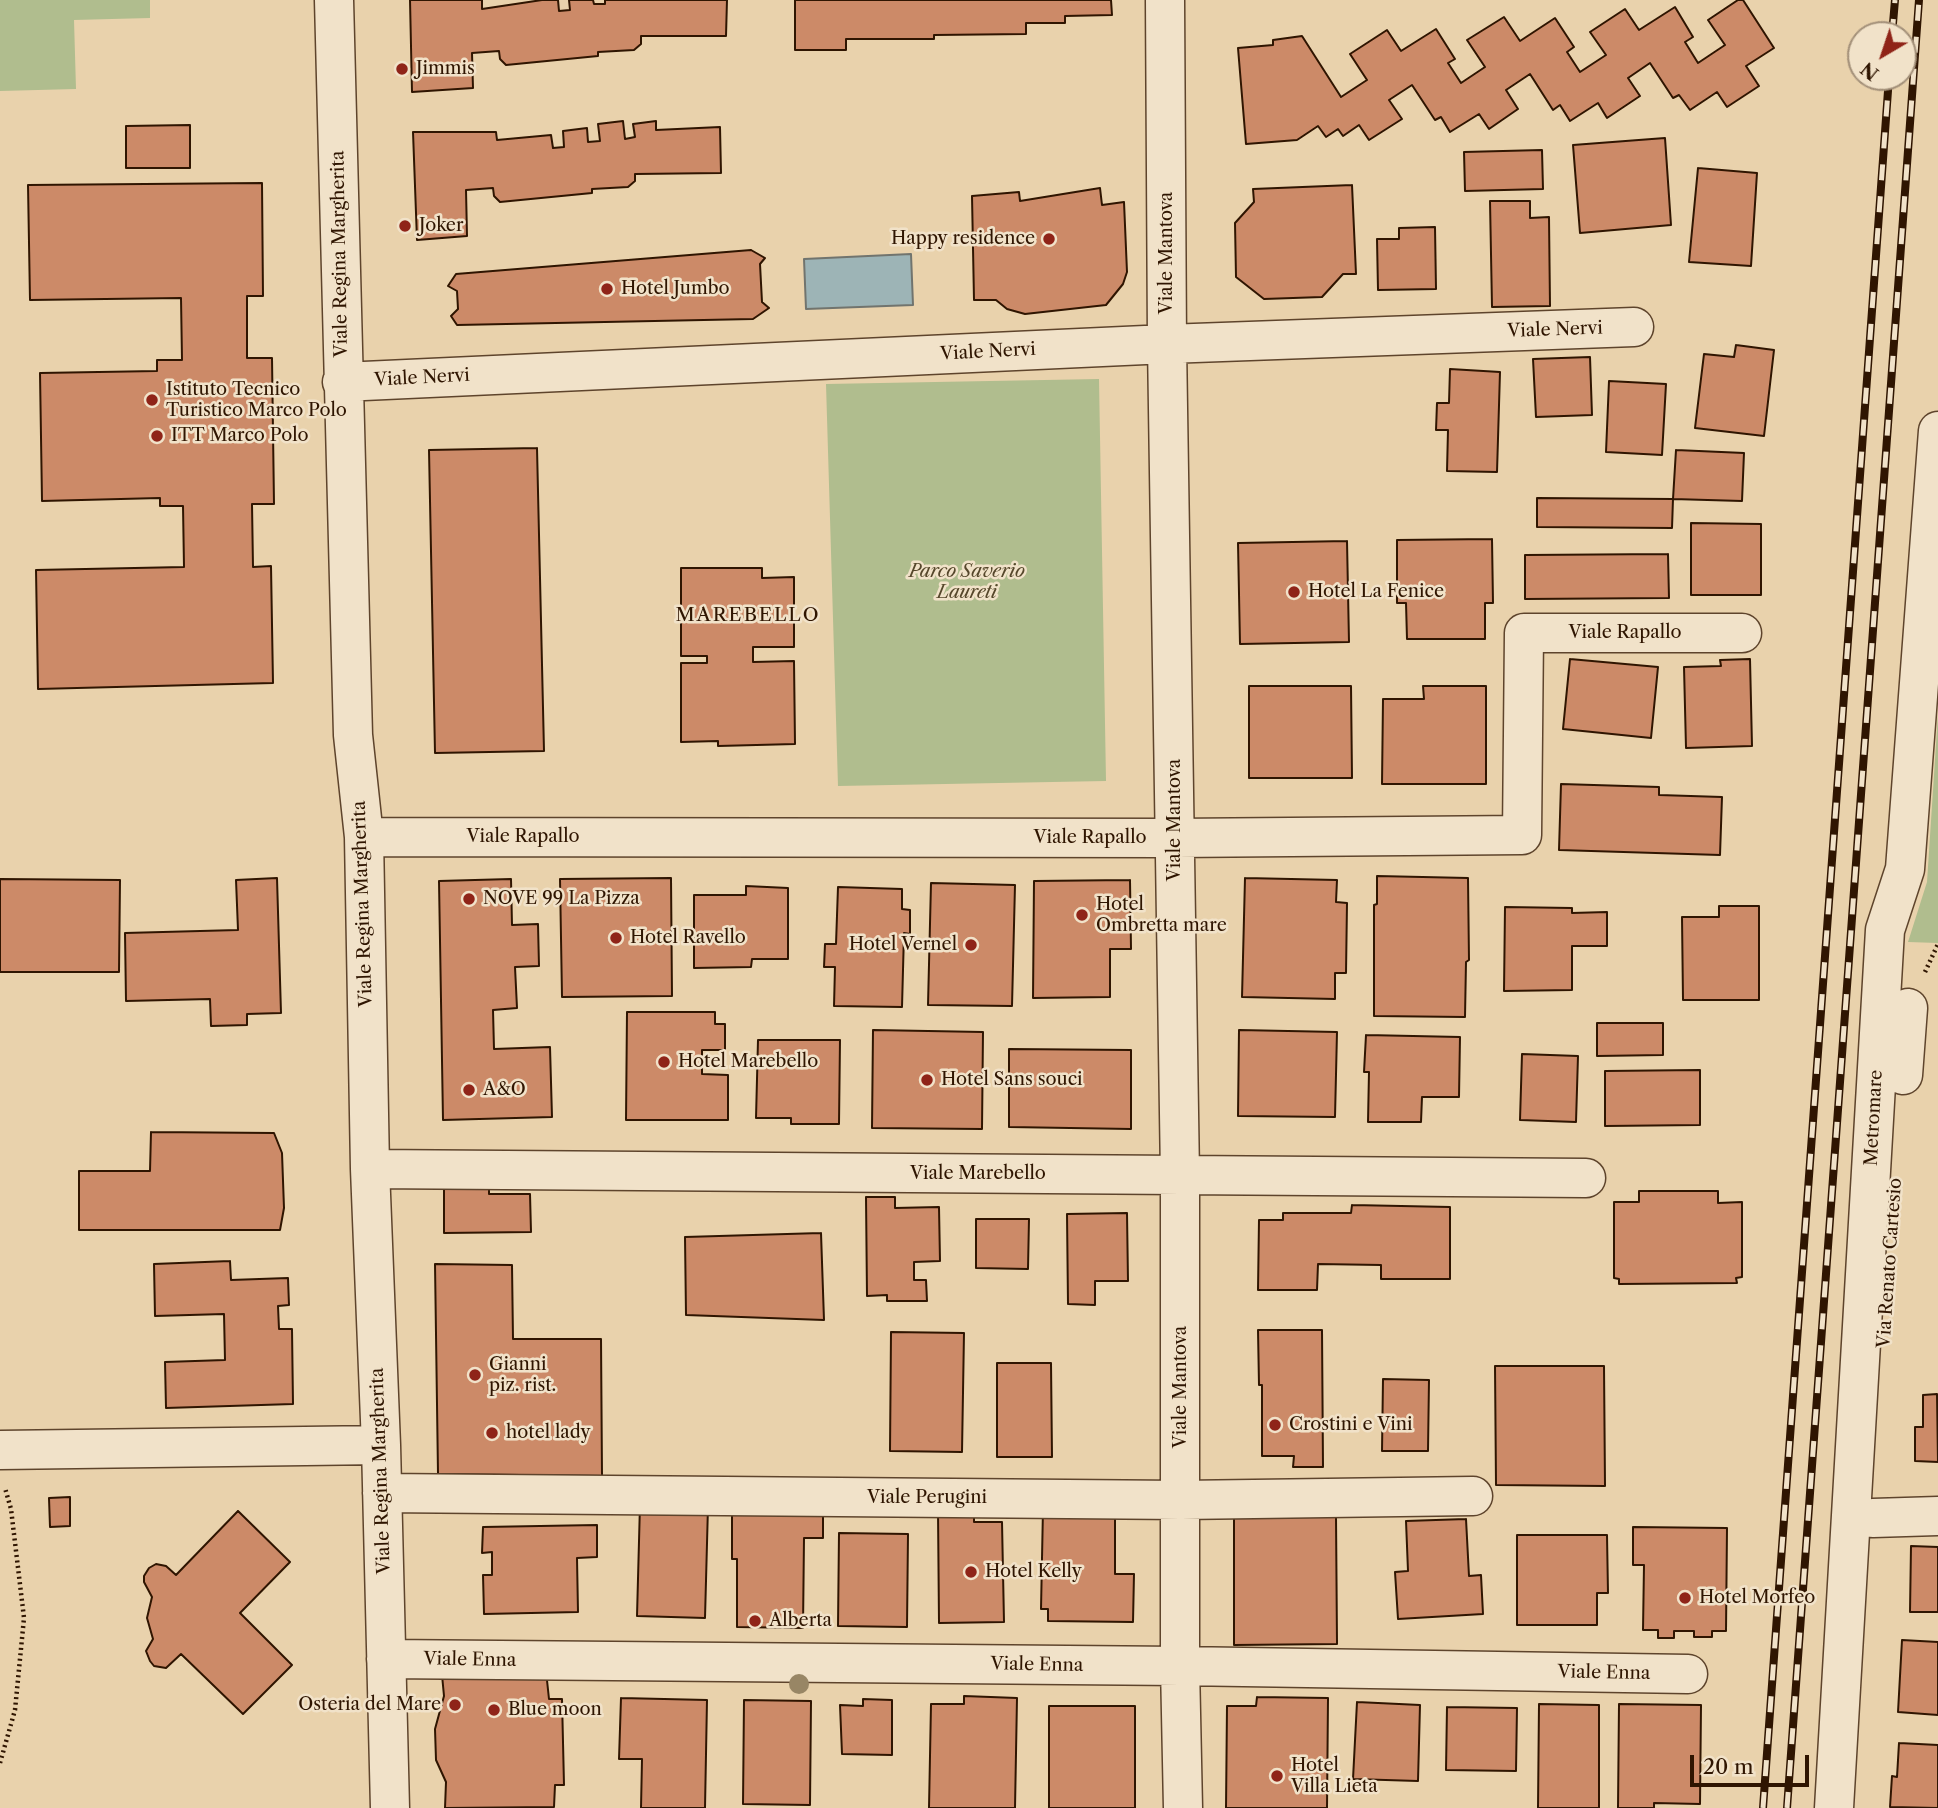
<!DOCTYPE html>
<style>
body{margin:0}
#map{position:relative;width:1938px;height:1808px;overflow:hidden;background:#e9d2ac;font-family:"Libre Caslon Text",serif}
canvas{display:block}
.north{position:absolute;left:1847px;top:21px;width:70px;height:70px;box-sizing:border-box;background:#f1e2c9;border:2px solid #a39079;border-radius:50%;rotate:219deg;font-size:19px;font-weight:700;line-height:28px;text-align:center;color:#2f1501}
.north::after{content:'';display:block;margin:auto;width:24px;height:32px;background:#8f2418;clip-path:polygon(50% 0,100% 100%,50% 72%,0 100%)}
.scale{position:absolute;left:1690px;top:1755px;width:119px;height:32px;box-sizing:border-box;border:4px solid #2f1501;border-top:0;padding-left:9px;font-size:21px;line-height:24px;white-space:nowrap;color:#2f1501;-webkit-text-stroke:5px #f1e2c9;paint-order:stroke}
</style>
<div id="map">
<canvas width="1938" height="1808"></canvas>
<div class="north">N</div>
<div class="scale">20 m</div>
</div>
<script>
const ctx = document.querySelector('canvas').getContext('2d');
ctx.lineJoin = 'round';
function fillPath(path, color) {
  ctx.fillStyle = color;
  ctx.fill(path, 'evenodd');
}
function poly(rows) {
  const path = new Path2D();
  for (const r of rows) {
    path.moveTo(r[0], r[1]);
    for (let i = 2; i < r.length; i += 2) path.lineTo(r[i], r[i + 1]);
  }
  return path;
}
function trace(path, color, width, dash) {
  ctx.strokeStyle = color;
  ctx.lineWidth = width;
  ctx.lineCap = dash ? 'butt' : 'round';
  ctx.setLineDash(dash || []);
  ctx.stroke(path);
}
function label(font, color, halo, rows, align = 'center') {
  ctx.font = font + ' "Libre Caslon Text",serif';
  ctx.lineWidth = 5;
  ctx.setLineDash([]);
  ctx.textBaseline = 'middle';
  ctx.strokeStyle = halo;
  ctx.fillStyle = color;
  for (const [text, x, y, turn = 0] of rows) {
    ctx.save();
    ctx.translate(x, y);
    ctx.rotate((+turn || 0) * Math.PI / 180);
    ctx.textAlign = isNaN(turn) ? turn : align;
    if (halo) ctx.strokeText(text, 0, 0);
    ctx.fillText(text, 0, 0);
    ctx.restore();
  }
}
fillPath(poly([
 [0,0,150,0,150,18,74,20,76,89,0,91],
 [1099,379,1106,781,838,786,826,384],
 [1938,714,1938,943,1908,942,1927,882]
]), '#b0bd8e');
const water = poly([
 [911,254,913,305,806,309,804,259,911,254]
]);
fillPath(water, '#9db4b6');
trace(water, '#71746e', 2);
const building = poly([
 [410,0,482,0,482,9,542,0,558,0,559,11,570,10,569,0,593,0,594,4,605,4,605,0,727,0,726,36,641,36,641,44,634,50,598,52,598,56,506,65,500,59,499,51,472,53,473,88,412,92,410,0],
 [795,0,1111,0,1112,15,1065,16,1065,23,1026,23,1026,34,934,35,934,39,846,39,846,50,795,50,795,0],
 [1738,0,1743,0,1774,48,1746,66,1759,86,1727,107,1717,92,1690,110,1679,95,1673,98,1650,63,1628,78,1640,96,1607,118,1598,103,1570,121,1560,105,1553,110,1530,74,1506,90,1518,109,1489,129,1479,114,1450,132,1441,117,1435,120,1412,85,1389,100,1402,119,1369,140,1359,125,1343,136,1338,129,1326,137,1318,126,1297,140,1246,144,1238,48,1273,45,1273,40,1302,36,1341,97,1367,80,1350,54,1387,30,1401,51,1436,29,1455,59,1448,63,1461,83,1485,67,1467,40,1504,17,1520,41,1555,18,1574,47,1567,52,1580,72,1606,55,1590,32,1625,9,1639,30,1675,7,1693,37,1685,42,1698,63,1725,45,1708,20,1738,0],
 [623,121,625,139,635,137,633,124,656,121,656,130,720,127,721,173,635,174,635,181,628,187,592,189,592,193,500,202,494,196,493,188,466,190,467,236,417,240,413,132,496,132,497,140,551,135,553,148,564,147,563,131,587,128,588,142,600,141,598,124,623,121],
 [190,125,190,168,126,168,126,126,190,125],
 [1665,138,1671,225,1580,233,1573,145,1665,138],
 [1542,150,1543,189,1465,191,1464,152,1542,150],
 [1698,168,1757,173,1751,266,1689,262,1698,168],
 [262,183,263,296,247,296,247,358,272,358,274,504,252,504,253,567,271,566,273,683,38,689,36,570,184,567,183,506,160,506,160,498,42,501,40,373,157,371,157,360,182,360,181,298,30,300,28,185,262,183],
 [1352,185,1356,274,1343,274,1322,297,1264,299,1236,277,1235,223,1254,202,1253,189,1352,185],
 [1100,188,1102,205,1124,202,1127,272,1123,284,1106,305,1025,314,1007,309,996,300,974,300,972,196,1019,192,1020,201,1100,188],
 [1490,201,1530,201,1530,218,1549,217,1550,306,1492,307,1490,201],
 [1435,227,1436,289,1378,290,1377,239,1399,239,1399,228,1435,227],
 [751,250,765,258,760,264,762,302,769,308,753,319,457,325,451,316,458,309,457,291,448,286,456,274,751,250],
 [1736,345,1774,350,1764,436,1695,428,1704,354,1734,357,1736,345],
 [1590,357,1592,415,1536,417,1533,359,1590,357],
 [1450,369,1500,372,1497,472,1447,471,1448,430,1436,430,1437,403,1449,403,1450,369],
 [1609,381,1666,384,1662,455,1606,452,1609,381],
 [537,448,544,751,435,753,429,450,537,448],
 [1676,450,1744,453,1742,501,1673,499,1676,450],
 [1537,498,1673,499,1672,528,1537,527,1537,498],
 [1691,523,1761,524,1761,595,1691,595,1691,523],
 [1492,539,1493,603,1485,603,1485,639,1407,639,1406,603,1397,603,1397,540,1492,539],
 [1347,541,1349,642,1240,644,1238,543,1347,541],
 [1668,554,1669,598,1525,599,1525,555,1668,554],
 [681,568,762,568,762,578,794,577,794,647,753,647,753,662,794,661,795,744,718,746,718,741,681,742,681,663,707,663,707,656,681,656,681,568],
 [1570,659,1658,667,1651,738,1563,729,1570,659],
 [1750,659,1752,746,1686,748,1684,667,1721,666,1720,660,1750,659],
 [1249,686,1351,686,1352,778,1249,778,1249,686],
 [1423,686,1486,686,1486,784,1382,784,1383,699,1424,699,1423,686],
 [1561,784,1659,787,1659,795,1722,797,1720,855,1559,850,1561,784],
 [1377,876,1468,878,1469,960,1466,962,1465,1017,1374,1016,1374,905,1377,904,1377,876],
 [277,878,281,1013,247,1014,247,1025,211,1026,210,999,126,1001,125,933,238,930,236,880,277,878],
 [671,878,672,996,562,997,560,879,671,878],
 [1245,878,1337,880,1336,902,1347,903,1346,973,1335,973,1335,999,1242,997,1245,878],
 [0,879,120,880,119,972,0,972,0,879],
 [511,879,512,925,538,924,539,966,515,967,517,1008,493,1010,494,1049,550,1047,552,1117,443,1120,439,881,511,879],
 [1130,880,1131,949,1110,949,1110,997,1033,998,1034,881,1130,880],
 [931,883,1015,885,1012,1006,928,1005,931,883],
 [746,886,788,888,788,959,752,959,751,967,694,968,694,895,746,895,746,886],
 [838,887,902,889,902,909,910,910,910,934,904,933,902,1007,834,1006,835,967,824,967,825,944,836,944,838,887],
 [1719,906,1759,906,1759,1000,1683,1000,1682,917,1719,917,1719,906],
 [1505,907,1572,908,1572,913,1607,912,1607,946,1572,946,1572,990,1504,991,1505,907],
 [627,1012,715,1012,715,1024,725,1024,725,1050,702,1050,702,1074,728,1075,728,1120,626,1120,627,1012],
 [1597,1023,1663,1023,1663,1055,1597,1056,1597,1023],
 [873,1030,983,1032,982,1129,872,1128,873,1030],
 [1239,1030,1337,1032,1335,1117,1238,1116,1239,1030],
 [1366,1035,1460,1037,1459,1097,1422,1097,1421,1122,1368,1122,1369,1072,1364,1072,1366,1035],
 [758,1040,840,1040,839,1124,791,1124,791,1118,756,1118,758,1040],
 [1009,1049,1131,1050,1131,1129,1009,1127,1009,1049],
 [1522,1054,1578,1056,1576,1122,1520,1120,1522,1054],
 [1700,1070,1700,1125,1605,1126,1605,1071,1700,1070],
 [151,1132,274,1133,282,1153,284,1208,280,1230,79,1230,79,1171,150,1171,151,1132],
 [444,1188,489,1189,489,1194,530,1194,531,1232,444,1233,444,1188],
 [1639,1191,1718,1191,1718,1203,1742,1202,1742,1277,1736,1278,1737,1283,1619,1284,1619,1279,1614,1278,1614,1202,1639,1202,1639,1191],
 [866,1197,895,1197,895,1208,939,1207,940,1261,914,1262,914,1280,926,1280,927,1301,887,1301,887,1295,867,1296,866,1197],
 [1352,1205,1450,1207,1450,1279,1381,1279,1381,1265,1318,1264,1317,1290,1258,1290,1259,1220,1283,1220,1283,1213,1351,1213,1352,1205],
 [1127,1213,1128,1281,1095,1281,1095,1305,1068,1304,1067,1214,1127,1213],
 [976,1219,1029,1219,1028,1269,976,1268,976,1219],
 [821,1233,824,1320,686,1315,685,1237,821,1233],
 [230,1261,231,1280,288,1278,289,1305,278,1306,279,1329,292,1329,293,1404,166,1408,165,1362,225,1360,224,1314,155,1316,154,1264,230,1261],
 [435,1264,512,1265,513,1339,601,1339,602,1476,438,1474,435,1264],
 [1258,1330,1322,1330,1323,1467,1293,1467,1294,1456,1262,1456,1262,1385,1259,1385,1258,1330],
 [891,1332,964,1333,962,1452,890,1451,891,1332],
 [997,1363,1051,1363,1052,1457,997,1457,997,1363],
 [1495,1366,1604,1366,1605,1486,1496,1485,1495,1366],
 [1383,1379,1429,1380,1428,1451,1382,1451,1383,1379],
 [1937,1394,1938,1462,1915,1461,1915,1427,1923,1427,1923,1395,1937,1394],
 [70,1497,70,1526,50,1527,49,1498,70,1497],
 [640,1504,708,1506,705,1618,637,1616,640,1504],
 [1043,1508,1115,1509,1115,1574,1134,1574,1133,1622,1048,1621,1048,1609,1041,1609,1043,1508],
 [732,1510,823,1510,823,1538,804,1538,803,1628,737,1627,737,1559,732,1559,732,1510],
 [238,1511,290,1562,240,1613,292,1665,243,1714,181,1654,166,1668,154,1666,150,1661,146,1651,153,1639,147,1618,152,1597,144,1582,144,1576,149,1568,156,1564,166,1566,176,1575,238,1511],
 [938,1511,974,1511,974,1522,1002,1522,1004,1622,939,1623,938,1511],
 [1234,1516,1336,1516,1337,1644,1234,1645,1234,1516],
 [1466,1519,1469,1576,1481,1575,1483,1614,1398,1619,1395,1572,1408,1571,1406,1521,1466,1519],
 [597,1525,597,1557,577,1558,578,1612,484,1614,483,1575,492,1575,492,1552,482,1553,483,1527,597,1525],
 [1633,1527,1727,1528,1726,1631,1712,1631,1712,1637,1694,1637,1694,1631,1674,1631,1674,1638,1658,1638,1658,1630,1643,1630,1644,1565,1633,1565,1633,1527],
 [839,1533,908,1534,907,1627,838,1626,839,1533],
 [1517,1535,1607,1535,1608,1593,1597,1593,1597,1625,1517,1625,1517,1535],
 [1911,1546,1938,1547,1938,1612,1910,1612,1911,1546],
 [1902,1640,1938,1642,1938,1715,1898,1712,1902,1640],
 [546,1671,549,1699,562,1699,564,1785,555,1785,554,1807,445,1808,446,1782,436,1760,435,1729,444,1696,442,1675,546,1671],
 [964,1696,1017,1698,1015,1808,929,1808,931,1704,964,1704,964,1696],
 [1257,1697,1328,1698,1327,1808,1226,1808,1227,1706,1256,1706,1257,1697],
 [621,1698,707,1700,705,1808,641,1808,642,1759,619,1759,621,1698],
 [863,1699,892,1700,892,1755,842,1754,840,1705,863,1706,863,1699],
 [744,1700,811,1701,810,1805,743,1804,744,1700],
 [1357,1702,1420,1705,1418,1781,1353,1779,1357,1702],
 [1539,1704,1599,1705,1599,1808,1538,1808,1539,1704],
 [1619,1704,1701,1705,1700,1804,1654,1803,1654,1808,1618,1808,1619,1704],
 [1049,1706,1135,1706,1135,1808,1049,1808,1049,1706],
 [1447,1707,1517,1708,1516,1771,1446,1770,1447,1707],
 [1899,1743,1938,1745,1938,1808,1890,1807,1892,1776,1897,1777,1899,1743]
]);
fillPath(building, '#cc8a68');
trace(building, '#2f1501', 2);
const minor = poly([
 [334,0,353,735,364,837,370,1169,381,1445,390,1808],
 [1165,0,1167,344,1180,1176,1180,1666,1183,1808],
 [342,382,1167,344,1634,327],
 [364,837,1175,838,1522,835,1524,633,1742,633],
 [1903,1075,1908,1008],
 [370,1169,1586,1178],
 [0,1450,381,1445],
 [382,1493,1181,1500,1473,1496],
 [1873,1518,1938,1516],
 [386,1659,1180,1666,1688,1674],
 [1834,1808,1885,930,1905,869,1938,431]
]);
trace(minor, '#5e442c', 41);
trace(poly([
 [1925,972,1938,944],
 [0,1763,15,1710,24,1618,11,1509,5,1488]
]), '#2f1501', 4.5, [2, 3.5]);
trace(minor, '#f1e2c9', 38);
const rail = poly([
 [1892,35,1895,0],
 [1763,1808,1889,77],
 [1787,1808,1919,0]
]);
trace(rail, '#2f1501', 8);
trace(rail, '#f1e2c9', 5, [16]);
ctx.fillStyle = '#988665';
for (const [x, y] of [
 [799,1684]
]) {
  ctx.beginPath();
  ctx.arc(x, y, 10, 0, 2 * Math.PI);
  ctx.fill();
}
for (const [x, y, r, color] of [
 [402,69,7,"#8f2418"],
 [405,226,7,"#8f2418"],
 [1049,239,7,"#8f2418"],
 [607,289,7,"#8f2418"],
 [152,400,7,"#8f2418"],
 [157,436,7,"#8f2418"],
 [1294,592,7,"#8f2418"],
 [469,899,7,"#8f2418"],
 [1082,915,7,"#8f2418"],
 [616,938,7,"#8f2418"],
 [971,945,7,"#8f2418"],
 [664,1062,7,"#8f2418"],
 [927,1080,7,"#8f2418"],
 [469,1090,7,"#8f2418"],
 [475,1375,7,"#8f2418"],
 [1275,1425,7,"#8f2418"],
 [492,1433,7,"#8f2418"],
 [971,1572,7,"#8f2418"],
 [1685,1598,7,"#8f2418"],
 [755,1621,7,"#8f2418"],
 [455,1705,7,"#8f2418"],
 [494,1710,7,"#8f2418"],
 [1277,1776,7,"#8f2418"]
]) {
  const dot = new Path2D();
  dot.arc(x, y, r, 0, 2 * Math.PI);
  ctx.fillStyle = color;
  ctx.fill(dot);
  trace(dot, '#f1e2c9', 2.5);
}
label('18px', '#2f1501', '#f1e2c9', [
 ["Jimmis",416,69],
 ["Joker",419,226],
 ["Happy residence",1035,239,"right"],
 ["Hotel Jumbo",621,289],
 ["Istituto Tecnico",166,390],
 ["Turistico Marco Polo",166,411],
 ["ITT Marco Polo",171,436],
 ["Hotel La Fenice",1308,592],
 ["NOVE 99 La Pizza",483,899],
 ["Hotel",1096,905],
 ["Ombretta mare",1096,926],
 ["Hotel Ravello",630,938],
 ["Hotel Vernel",957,945,"right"],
 ["Hotel Marebello",678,1062],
 ["Hotel Sans souci",941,1080],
 ["A&O",483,1090],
 ["Gianni",489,1365],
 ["piz. rist.",489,1386],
 ["Crostini e Vini",1289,1425],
 ["hotel lady",506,1433],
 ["Hotel Kelly",985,1572],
 ["Hotel Morfeo",1699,1598],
 ["Alberta",769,1621],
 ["Osteria del Mare",441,1705,"right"],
 ["Blue moon",508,1710],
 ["Hotel",1291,1766],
 ["Villa Lieta",1291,1787]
], 'left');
label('18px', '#2f1501', '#f1e2c9', [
 ["Viale Mantova",1167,253,-90],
 ["Viale Regina Margherita",340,254,-91],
 ["Viale Nervi",1555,330,-2],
 ["Viale Nervi",988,352,-3],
 ["Viale Nervi",422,378,-3],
 ["Viale Rapallo",1625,633],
 ["Viale Mantova",1175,820,-90],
 ["Viale Rapallo",523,837],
 ["Viale Rapallo",1090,838],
 ["Viale Regina Margherita",363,904,-92],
 ["Metromare",1874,1118,-87],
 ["Viale Marebello",978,1174],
 ["Via Renato Cartesio",1890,1263,-86],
 ["Viale Mantova",1181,1387,-90],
 ["Viale Regina Margherita",381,1471,-92],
 ["Viale Perugini",927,1498],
 ["Viale Enna",470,1660,1],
 ["Viale Enna",1037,1665,1],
 ["Viale Enna",1604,1673,1]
]);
label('italic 18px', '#56472b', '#f1e2c9', [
 ["Parco Saverio",967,572],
 ["Laureti",967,593]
]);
ctx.letterSpacing = '2px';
label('19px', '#2f1501', '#f1e2c9', [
 ["MAREBELLO",748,616]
]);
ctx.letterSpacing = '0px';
</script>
